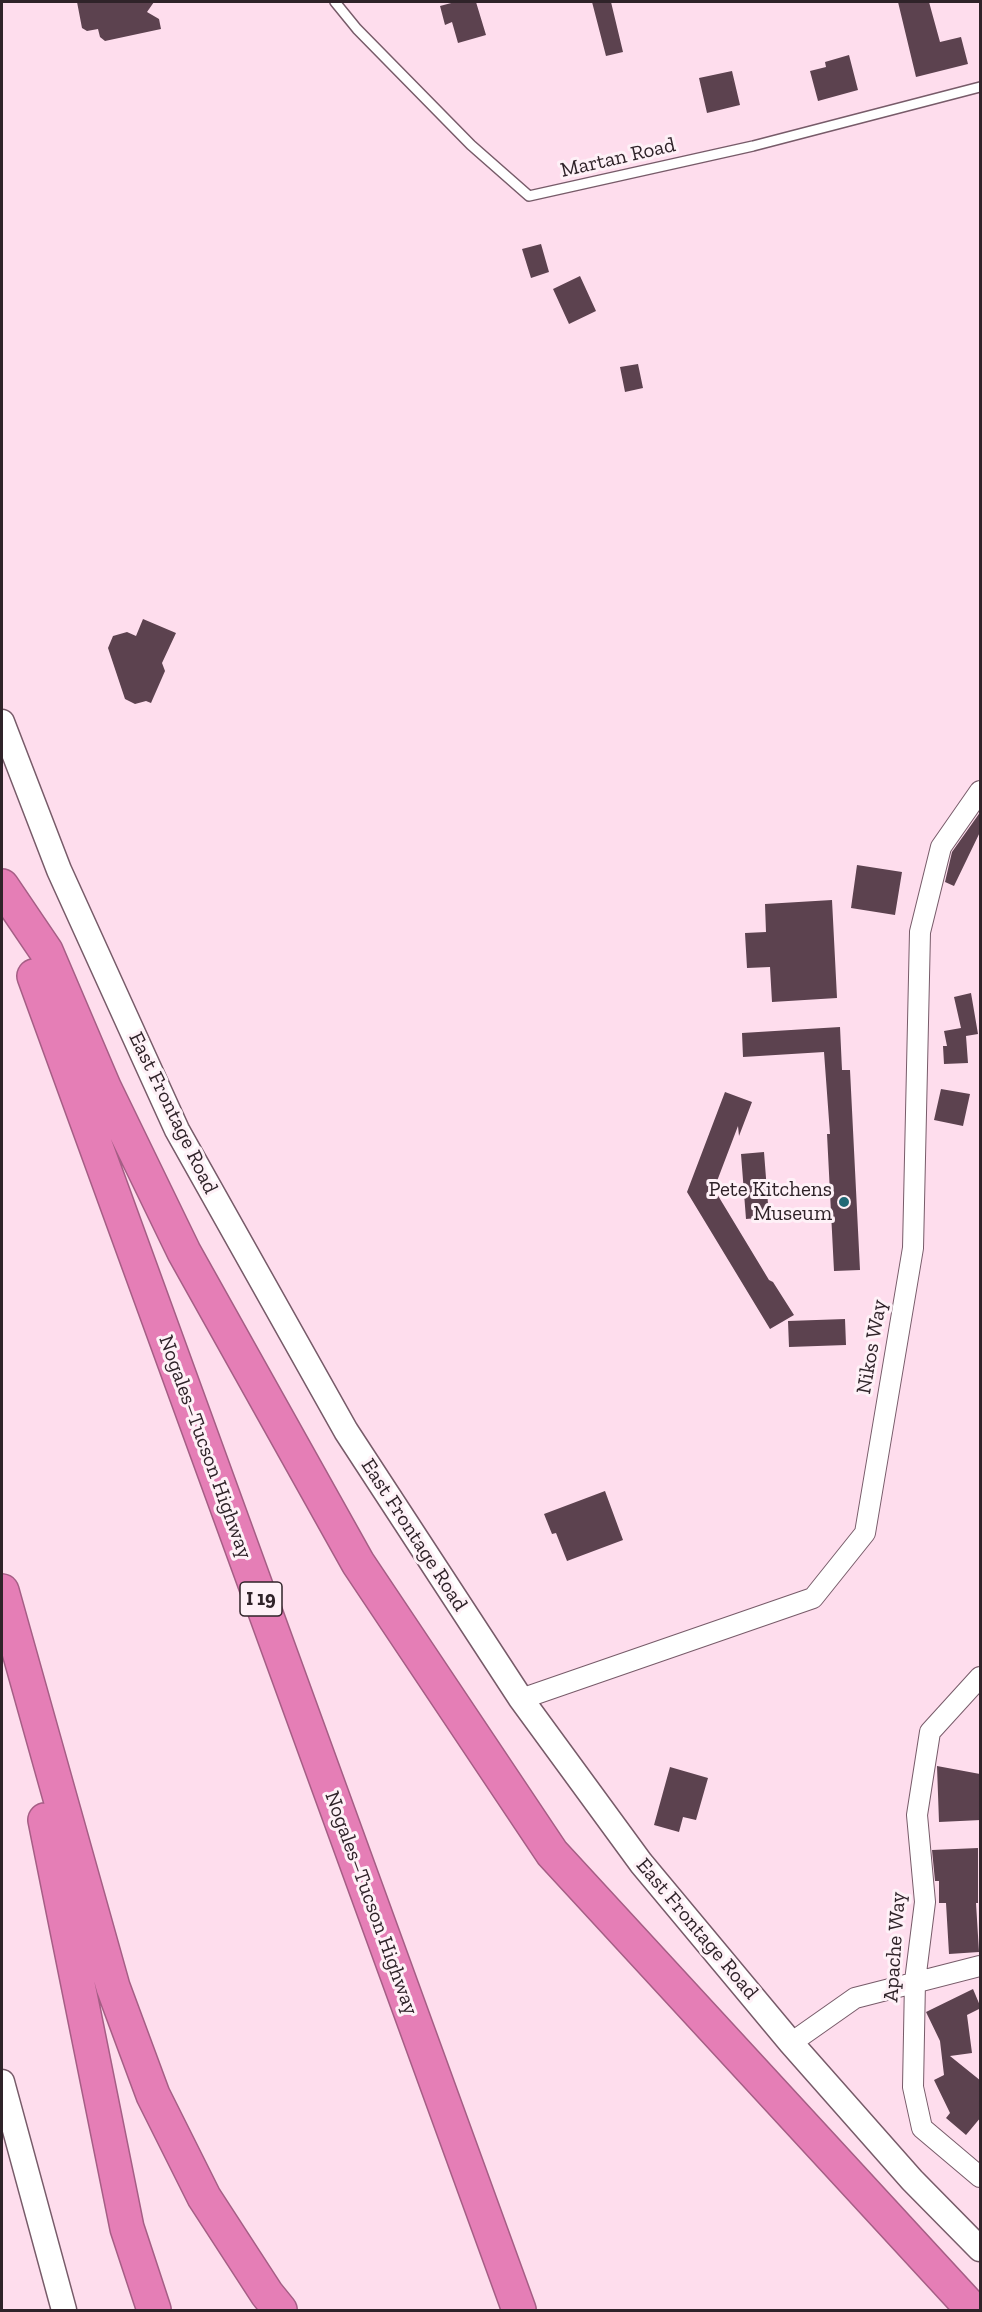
<!DOCTYPE html>
<meta charset="utf-8">
<style>
body{margin:0}
#map{position:relative;width:982px;height:2312px;overflow:hidden;background:#fedded;font-family:"Zilla Slab",serif}
canvas{display:block}
.frame{position:absolute;inset:0;border:3px solid #2f2329;pointer-events:none}
</style>
<div id="map">
<canvas width="982" height="2312"></canvas>
<div class="frame"></div>
</div>
<script>
const ctx = document.querySelector('canvas').getContext('2d');
ctx.lineJoin = 'round';
function fillPath(path, color) {
  ctx.fillStyle = color;
  ctx.fill(path, 'evenodd');
}
function poly(rows) {
  const path = new Path2D();
  for (const r of rows) {
    path.moveTo(r[0], r[1]);
    for (let i = 2; i < r.length; i += 2) path.lineTo(r[i], r[i + 1]);
  }
  return path;
}
function trace(path, color, width, dash) {
  ctx.strokeStyle = color;
  ctx.lineWidth = width;
  ctx.lineCap = dash ? 'butt' : 'round';
  ctx.setLineDash(dash || []);
  ctx.stroke(path);
}
function label(font, color, halo, rows, align = 'center') {
  ctx.font = font + ' "Zilla Slab",serif';
  ctx.lineWidth = 6;
  ctx.setLineDash([]);
  ctx.textBaseline = 'middle';
  ctx.strokeStyle = halo;
  ctx.fillStyle = color;
  for (const [text, x, y, turn = 0] of rows) {
    ctx.save();
    ctx.translate(x, y);
    ctx.rotate((+turn || 0) * Math.PI / 180);
    ctx.textAlign = isNaN(turn) ? turn : align;
    if (halo) ctx.strokeText(text, 0, 0);
    ctx.fillText(text, 0, 0);
    ctx.restore();
  }
}
fillPath(poly([
 [77,2,154,2,147,12,159,19,161,29,105,41,100,37,98,29,87,31,82,28],
 [455,2,476,2,486,35,458,43,452,22,445,25,440,6],
 [592,2,611,2,623,52,606,56],
 [898,2,929,2,940,42,961,37,968,64,916,77],
 [849,55,858,90,818,101,810,71,826,67,825,62],
 [732,71,740,105,707,113,699,78],
 [541,244,549,272,531,278,522,249],
 [580,276,596,311,569,324,553,289],
 [638,364,643,388,625,392,620,367],
 [143,619,176,633,162,663,165,671,151,703,146,701,135,704,125,699,108,648,113,636,127,632,136,636],
 [981,811,981,830,954,886,945,882,952,852],
 [857,865,902,872,895,915,851,908],
 [832,900,837,998,772,1002,770,967,747,968,745,933,766,932,765,904],
 [971,993,978,1034,966,1036,968,1063,944,1064,943,1046,947,1046,944,1031,961,1028,954,997],
 [840,1027,842,1070,850,1070,860,1270,834,1271,827,1134,830,1134,824,1052,743,1057,742,1033],
 [941,1089,970,1094,963,1126,934,1120],
 [725,1092,752,1102,739,1136,738,1126,714,1189,769,1280,773,1282,794,1315,770,1329,687,1192],
 [764,1152,769,1217,746,1219,741,1154],
 [845,1319,846,1345,789,1347,788,1321],
 [605,1491,623,1540,567,1561,556,1533,552,1534,544,1514],
 [937,1766,980,1774,981,1820,939,1822],
 [670,1767,708,1778,696,1820,683,1817,679,1832,654,1825],
 [978,1848,978,1903,976,1903,979,1952,949,1954,946,1903,939,1903,939,1881,935,1881,932,1850],
 [973,1989,981,2008,967,2015,972,2053,950,2056,981,2081,981,2117,966,2135,946,2118,950,2113,934,2080,944,2075,940,2041,926,2012]
]), '#5c424f');
const service = poly([
 [335,2,357,29,471,145,529,196,753,146,980,87]
]);
const minor = poly([
 [980,1677,930,1732,917,1815,925,1902,915,1981,913,2087,922,2128,980,2177],
 [521,1699,813,1598,865,1533,913,1248,920,932,941,847,980,791],
 [791,2043,855,1998,980,1966]
]);
const tertiary = poly([
 [2,722,59,870,177,1130,346,1431,521,1699,641,1863,791,2043,912,2180,980,2249],
 [2,2082,64,2310]
]);
const motorway = poly([
 [2,886,46,951,104,1087,184,1252,358,1563,552,1853,973,2310],
 [34,976,519,2310],
 [2,1591,113,1987,153,2095,204,2197,267,2294,280,2310],
 [45,1820,127,2228,154,2310]
]);
trace(service, '#775b69', 12);
trace(minor, '#775b69', 22);
trace(tertiary, '#775b69', 27);
trace(motorway, '#a55e85', 36);
trace(service, '#fff', 9);
trace(minor, '#fff', 20);
trace(tertiary, '#fff', 24);
trace(motorway, '#e57eb6', 33);
for (const [x, y, r, color] of [
 [844,1202,6,"#216976"]
]) {
  const dot = new Path2D();
  dot.arc(x, y, r, 0, 2 * Math.PI);
  ctx.fillStyle = color;
  ctx.fill(dot);
  trace(dot, '#fef1f7', 2);
}
for (const [x, y, w] of [
 [261,1599,42]
]) {
  const box = new Path2D();
  box.roundRect(x - w / 2, y - 17, w, 34, 4.5);
  ctx.fillStyle = '#fef1f7';
  ctx.fill(box);
  trace(box, '#2f2329', 1.5);
}
label('bold 20px', '#2f2329', null, [
 ["I 19",261,1599]
]);
label('21px', '#2f2329', '#fef1f7', [
 ["Martan Road",618,158,-13],
 ["East Frontage Road",173,1113,64],
 ["Nikos Way",872,1347,-80],
 ["Nogales–Tucson Highway",205,1447,70],
 ["East Frontage Road",414,1535,57],
 ["Nogales–Tucson Highway",371,1903,70],
 ["East Frontage Road",697,1929,50],
 ["Apache Way",895,1947,-86]
]);
label('21px', '#2f2329', '#fef1f7', [
 ["Pete Kitchens",832,1190],
 ["Museum",832,1214]
], 'right');
</script>
